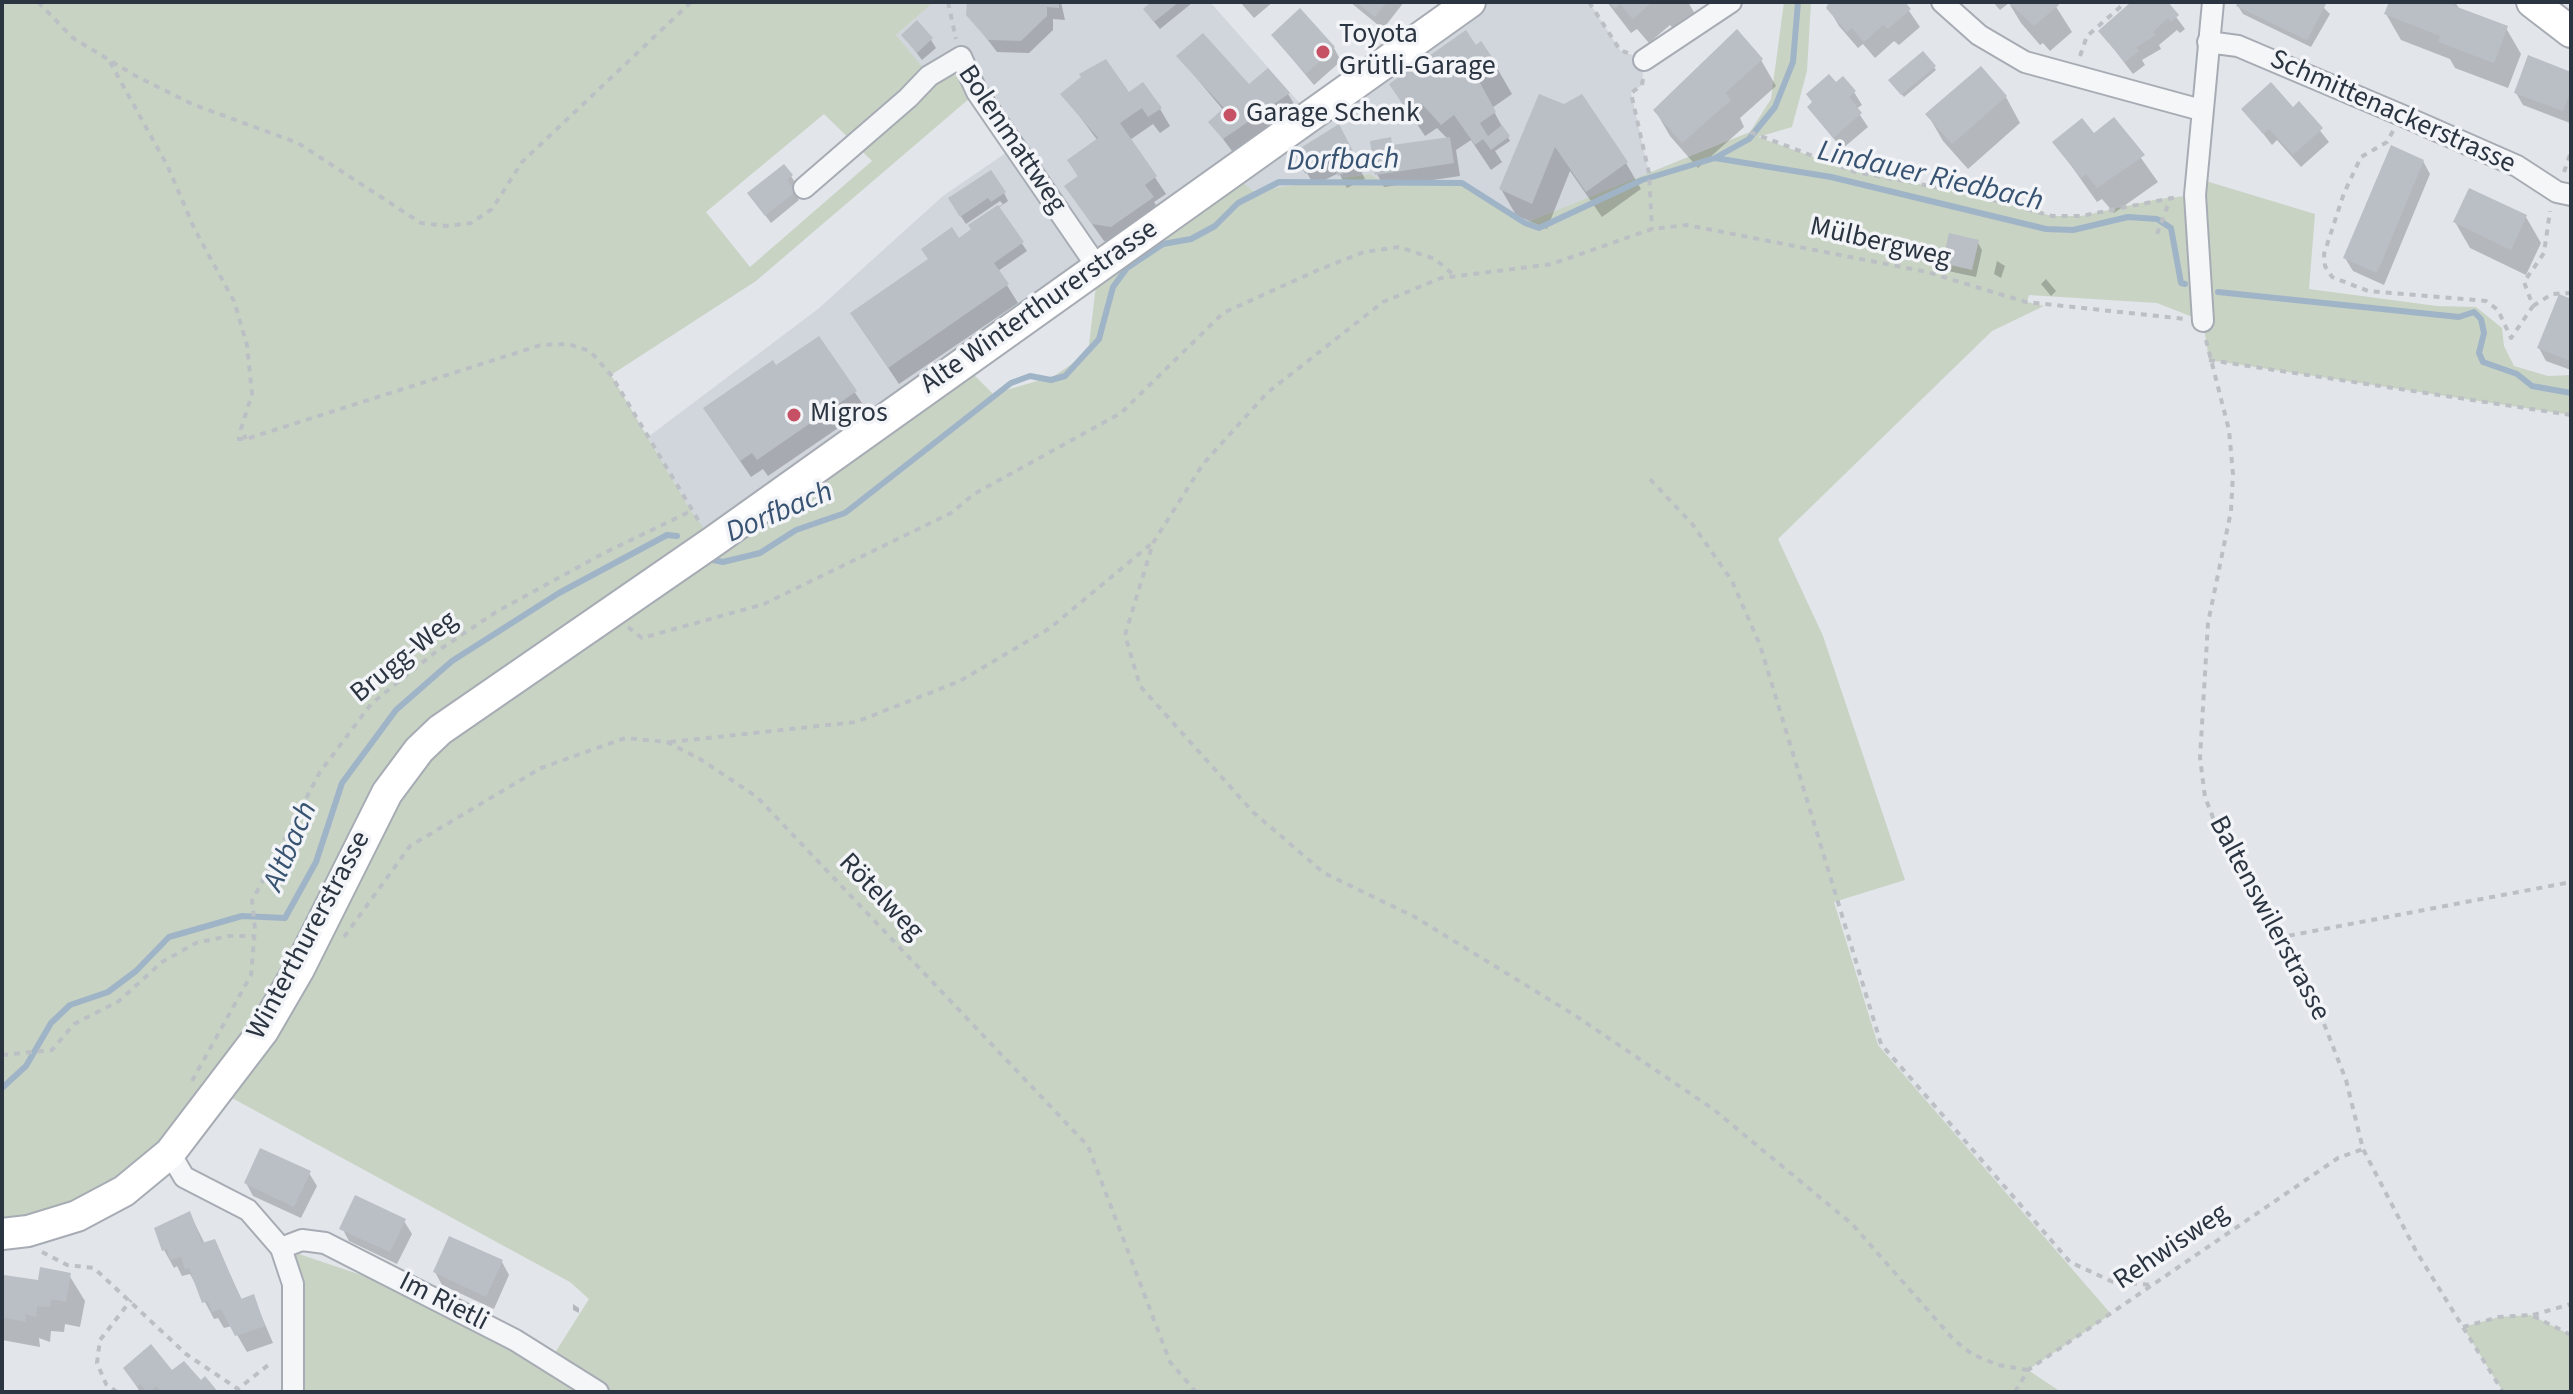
<!DOCTYPE html>
<meta charset="utf-8">
<style>
body{margin:0}
#map{position:relative;width:2573px;height:1394px;overflow:hidden;background:#e2e5ea;font-family:"Source Sans 3",sans-serif}
canvas{display:block}
.frame{position:absolute;inset:0;border:4px solid #2b3441;pointer-events:none}
</style>
<div id="map">
<canvas width="2573" height="1394"></canvas>
<div class="frame"></div>
</div>
<script>
const ctx = document.querySelector('canvas').getContext('2d');
ctx.lineJoin = 'round';
function fillPath(path, color) {
  ctx.fillStyle = color;
  ctx.fill(path, 'evenodd');
}
function poly(rows) {
  const path = new Path2D();
  for (const r of rows) {
    path.moveTo(r[0], r[1]);
    for (let i = 2; i < r.length; i += 2) path.lineTo(r[i], r[i + 1]);
  }
  return path;
}
function trace(path, color, width, dash) {
  ctx.strokeStyle = color;
  ctx.lineWidth = width;
  ctx.lineCap = dash ? 'butt' : 'round';
  ctx.setLineDash(dash || []);
  ctx.stroke(path);
}
function label(font, color, halo, rows, align = 'center') {
  ctx.font = font + ' "Source Sans 3",sans-serif';
  ctx.lineWidth = 7;
  ctx.setLineDash([]);
  ctx.textBaseline = 'middle';
  ctx.strokeStyle = halo;
  ctx.fillStyle = color;
  for (const [text, x, y, turn = 0] of rows) {
    ctx.save();
    ctx.translate(x, y);
    ctx.rotate((+turn || 0) * Math.PI / 180);
    ctx.textAlign = isNaN(turn) ? turn : align;
    if (halo) ctx.strokeText(text, 0, 0);
    ctx.fillText(text, 0, 0);
    ctx.restore();
  }
}
fillPath(poly([
 [934,2,1210,2,1311,116,1470,2,1589,2,1620,50,1644,60,1642,85,1631,93,1649,173,1525,223,1462,183,1386,183,1370,174,1253,191,1231,173,714,541,691,511,648,437,818,309,943,196,1013,148,977,92,929,76,896,35]
]), '#d1d5dc');
fillPath(poly([
 [2,2,934,2,896,35,929,75,961,57,977,92,756,281,611,375,691,511,714,541,962,363,993,394,1054,376,1088,353,1098,268,1232,173,1253,191,1370,174,1386,183,1462,183,1525,223,1750,132,1771,99,1784,2,1811,2,1807,71,1792,127,1758,137,1855,172,1967,193,2052,216,2081,216,2159,199,2195,195,2196,178,2315,214,2309,289,2437,306,2476,307,2502,328,2504,346,2514,366,2548,376,2571,375,2571,415,2209,360,2203,321,2157,303,2029,295,2027,302,2044,306,1992,331,1778,539,1823,636,1905,880,1834,902,1878,1045,2111,1314,2028,1370,2061,1392,293,1392,281,1248,379,1281,546,1367,589,1299,570,1282,221,1092,124,1191,2,1234],
 [824,114,872,161,750,267,706,212],
 [2531,1315,2571,1335,2571,1392,2503,1392,2463,1327,2499,1317]
]), '#c8d3c4');
fillPath(poly([
 [969,2,1061,2,1065,20,1053,19,1053,30,1029,53,997,52,968,14],
 [1149,2,1192,2,1192,3,1160,29,1150,17],
 [1240,2,1273,2,1254,18],
 [1350,2,1404,2,1383,29],
 [1607,2,1688,2,1695,14,1675,31,1670,25,1649,43,1637,29,1631,33],
 [1829,2,1903,2,1920,27,1899,45,1894,41,1875,58,1863,44,1858,48,1839,26,1829,9],
 [1993,2,2053,2,2072,32,2050,51,2043,43,2040,45,2021,23,2009,3,2000,10],
 [2134,2,2165,2,2185,29,2180,33,2177,30,2159,45,2161,49,2142,60,2145,65,2133,74,2100,31],
 [2240,2,2318,2,2330,14,2311,47,2243,14,2238,6],
 [2391,2,2455,2,2460,10,2506,28,2521,54,2508,88,2455,68,2450,59,2401,40,2386,14],
 [903,35,931,40,936,48,922,60],
 [1273,36,1334,48,1341,61,1314,85],
 [1476,48,1497,68,1512,94,1492,108,1510,141,1495,151,1502,162,1491,170,1471,140,1456,150,1460,176,1384,187,1377,174,1390,140,1394,147,1448,139,1437,128,1425,136,1391,85],
 [1179,57,1249,87,1288,94,1296,107,1232,151,1211,123,1224,111],
 [1761,60,1776,86,1740,118,1744,127,1698,168,1670,136,1655,110],
 [1934,67,1936,70,1904,97,1893,84],
 [2571,74,2570,123,2523,105,2516,93],
 [1835,85,1854,92,1862,105,1856,109,1868,127,1842,149,1809,107],
 [1063,94,1128,95,1160,109,1170,126,1160,133,1153,124,1130,140,1166,194,1154,202,1162,215,1121,244,1104,241,1077,203,1079,178,1069,161,1098,141],
 [1540,97,1626,163,1641,189,1602,217,1570,171,1547,229,1516,215,1501,189],
 [2006,97,2020,123,1968,169,1943,141,1928,115],
 [2299,104,2329,142,2301,167,2277,140,2272,145,2244,109,2293,109],
 [2114,120,2158,182,2114,213,2102,199,2097,202,2055,143,2094,136],
 [1345,140,1365,179,1347,188,1339,173,1314,185,1307,173],
 [2423,161,2430,174,2384,285,2353,271,2345,258],
 [791,176,796,184,791,188,799,200,771,223,749,194],
 [1004,193,1008,201,998,208,1027,251,998,271,1018,303,899,384,852,314,974,230,971,226,1003,204,1000,201,966,224,955,207],
 [2526,217,2541,243,2526,275,2470,248,2455,222],
 [1977,241,1982,250,1976,277,1948,271,1944,263],
 [1997,261,2005,266,2001,278,1994,274],
 [2046,279,2056,291,2051,296,2041,284],
 [2571,301,2571,370,2546,361,2539,348],
 [819,339,866,409,768,476,763,469,751,477,716,426,776,368],
 [309,1173,317,1186,301,1218,253,1196,246,1183],
 [190,1214,205,1244,214,1241,242,1300,253,1296,273,1343,247,1352,232,1326,224,1328,218,1318,214,1319,190,1274,182,1276,177,1266,174,1268,164,1250],
 [404,1221,412,1234,397,1264,349,1241,342,1228],
 [502,1262,509,1275,494,1309,442,1285,435,1272],
 [69,1275,85,1301,80,1327,65,1324,64,1332,51,1331,50,1342,39,1338,40,1347,2,1340,2,1281,40,1282],
 [573,1304,579,1308,579,1313,573,1310],
 [126,1368,172,1372,215,1392,140,1392]
]), '#0003');
trace(poly([
 [1715,158,1831,177,2046,229,2073,230,2128,217,2157,219,2171,228,2181,283,2185,284],
 [2218,292,2459,317,2474,312,2481,319,2484,333,2479,353,2483,362,2517,374,2532,386,2571,393],
 [713,560,723,562,760,553,796,530,845,513,1011,383,1030,376,1051,380,1065,376,1099,339,1113,287,1127,268,1163,244,1191,239,1215,226,1238,203,1279,182,1462,183,1525,223,1539,228,1642,180,1715,158,1749,139,1775,107,1793,62,1798,2],
 [2,1088,26,1066,51,1023,70,1005,108,992,136,971,169,937,242,916,285,918,316,862,342,783,396,710,452,661,559,593,667,535,677,536]
]), '#a0b4c7', 6);
fillPath(poly([
 [967,2,1059,2,1059,8,1047,7,1047,16,1021,41,988,40,966,15],
 [1151,2,1179,2,1154,22,1143,9],
 [1356,2,1387,2,1375,17],
 [1609,2,1652,2,1633,19,1620,4,1615,9],
 [1829,2,1905,2,1911,9,1888,29,1883,25,1864,42,1852,28,1847,32,1826,8],
 [2008,2,2056,2,2059,5,2034,26],
 [2131,2,2168,2,2179,15,2171,22,2168,18,2153,32,2156,35,2136,47,2139,51,2125,62,2098,31],
 [2238,2,2323,2,2326,4,2307,40,2236,6],
 [2389,2,2454,2,2452,5,2508,26,2494,63,2438,42,2440,36,2384,14],
 [1300,8,1335,47,1306,74,1271,35],
 [917,20,933,38,917,53,901,35],
 [1737,29,1763,59,1725,93,1731,100,1682,143,1653,110],
 [1466,30,1476,45,1481,41,1499,67,1479,81,1496,112,1480,123,1488,136,1502,125,1510,136,1491,150,1483,139,1475,145,1454,115,1441,125,1421,103,1408,112,1389,84],
 [1203,33,1249,84,1268,68,1290,93,1223,139,1208,122,1224,108,1176,56],
 [1923,51,1936,66,1901,95,1888,80],
 [2528,55,2571,72,2571,91,2563,111,2514,93],
 [1106,59,1129,92,1143,82,1162,108,1148,117,1142,108,1120,123,1157,176,1145,185,1154,197,1111,227,1092,224,1064,186,1078,176,1067,160,1098,138,1060,94,1081,77,1079,74],
 [1981,66,2007,96,1952,144,1925,114],
 [1829,74,1836,82,1843,76,1856,91,1849,97,1862,113,1833,138,1807,107,1812,102,1806,94],
 [2271,82,2293,107,2299,101,2323,128,2293,155,2269,129,2263,134,2241,109],
 [1539,94,1564,104,1582,94,1628,162,1586,192,1555,147,1532,204,1499,189],
 [2114,117,2145,155,2097,188,2086,174,2081,178,2052,142,2082,118,2094,133],
 [1339,124,1360,165,1338,176,1330,161,1305,174,1294,152],
 [1391,137,1392,145,1450,137,1454,163,1375,175,1370,141],
 [2391,145,2424,160,2377,273,2343,258],
 [784,164,793,175,787,180,796,191,765,216,747,193],
 [991,170,1006,192,991,202,988,198,960,217,948,198],
 [2469,188,2527,215,2511,250,2453,222],
 [998,205,1024,242,994,263,1009,284,888,368,850,313,928,259,921,249,952,227,959,238,971,229,968,225],
 [1949,233,1979,240,1972,270,1942,263],
 [2559,294,2571,299,2571,351,2568,360,2537,348],
 [819,336,857,391,757,460,752,453,740,461,703,408,773,360,776,365],
 [260,1148,311,1171,294,1207,244,1183],
 [355,1195,406,1219,390,1252,339,1229],
 [190,1211,202,1243,215,1239,241,1299,254,1294,265,1326,235,1336,221,1309,212,1312,208,1301,202,1303,189,1268,185,1269,181,1257,170,1260,167,1249,162,1251,154,1228],
 [449,1236,503,1260,486,1297,433,1272],
 [40,1267,71,1273,66,1302,51,1299,50,1307,37,1306,36,1317,25,1314,26,1322,2,1317,4,1275,38,1280],
 [151,1344,172,1370,184,1361,201,1380,205,1376,218,1392,161,1392,157,1386,147,1392,140,1384,137,1387,123,1368]
]), '#babfc6');
const street = poly([
 [1942,2,1979,35,2025,62,2201,110],
 [2208,42,2238,46,2401,115,2517,166,2557,192,2571,195],
 [1644,60,1731,2],
 [804,188,908,98,929,76,961,57,977,92,1098,268],
 [2203,321,2195,195,2213,2],
 [170,1153,184,1177,248,1210,281,1248,293,1284,293,1392],
 [281,1248,302,1240,325,1243,515,1340,598,1392]
]);
const secondary = poly([
 [2532,2,2571,32],
 [2,1234,28,1231,77,1216,124,1191,170,1153,263,1031,299,969,387,793,419,750,440,730,714,541,1470,2]
]);
trace(street, '#a7acb4', 24);
trace(secondary, '#a7acb4', 34);
trace(poly([
 [38,2,73,38,134,75,192,104,298,143,421,223,447,226,471,223,492,209,522,162,691,2],
 [948,2,956,39],
 [1589,2,1620,50,1628,53],
 [2080,56,2087,36,2126,2],
 [110,62,168,167,195,230,234,301,247,345,252,394,241,429,246,439],
 [1643,79,1642,85,1631,93,1649,173,1652,229],
 [2393,131,2387,142,2361,157,2344,193,2324,254,2325,266,2332,277,2368,291,2486,301,2498,310,2511,338,2533,306,2524,282,2544,253,2550,211],
 [1750,132,1855,172,1967,193,2052,216,2081,216,2177,197],
 [2564,172,2571,152],
 [2157,234,2171,197],
 [2533,306,2552,294,2571,293],
 [2206,340,2229,430,2233,474,2231,511,2208,623,2200,758,2205,797,2227,854,2319,1011,2346,1080,2363,1149,2416,1251,2503,1392],
 [2209,360,2571,415],
 [237,439,246,439,541,345,568,344,590,351,611,375,700,523],
 [1650,479,1693,525,1732,581,1760,645,1881,1044,2070,1262,2113,1282,2154,1285],
 [628,627,642,638,764,604,951,513,974,494,1121,413,1223,313,1318,270,1364,252,1399,247,1435,259,1456,277],
 [670,742,856,722,960,681,1050,628,1151,544],
 [344,937,410,846,541,768,625,738,667,742,700,759,757,797,1088,1146,1170,1362,1196,1392],
 [2277,938,2571,882],
 [2,1055,52,1050,74,1024,119,1001,162,962,196,943,228,936,254,936],
 [192,1081,251,975,255,929,252,901,320,772,371,704,433,654,496,612,604,553,691,511],
 [42,1252,67,1265,94,1268,186,1354,238,1389,272,1362],
 [2533,1315,2571,1304],
 [2463,1327,2499,1317,2531,1315,2571,1335],
 [2028,1370,1998,1365,1972,1354,1954,1340,1852,1224,1713,1109,1576,1016,1415,917,1324,873,1253,812,1140,686,1125,635,1153,543,1203,464,1267,393,1383,302,1441,278,1552,264,1652,229,1687,225,1927,272,2026,302,2186,319],
 [117,1392,106,1384,97,1363,100,1340,131,1300],
 [2015,1392,2028,1370,2338,1158,2363,1149]
]), '#bcc0c5', 4, [6, 6]);
trace(street, '#f5f6f8', 20);
trace(secondary, '#fff', 30);
for (const [x, y, r, color] of [
 [1323,52,8,"#c65064"],
 [1230,115,8,"#c65064"],
 [794,415,8,"#c65064"]
]) {
  const dot = new Path2D();
  dot.arc(x, y, r, 0, 2 * Math.PI);
  ctx.fillStyle = color;
  ctx.fill(dot);
  trace(dot, '#f2f4f7', 3);
}
label('28px', '#2b3441', '#f2f4f7', [
 ["Toyota",1339,36],
 ["Grütli-Garage",1339,68],
 ["Garage Schenk",1246,115],
 ["Migros",810,415]
], 'left');
label('28px', '#2b3441', '#f2f4f7', [
 ["Schmittenackerstrasse",2392,113,24],
 ["Bolenmattweg",1011,140,56],
 ["Mülbergweg",1880,244,13],
 ["Alte Winterthurerstrasse",1040,308,-35],
 ["Brugg-Weg",405,658,-39],
 ["Rötelweg",880,898,46],
 ["Baltenswilerstrasse",2268,919,62],
 ["Winterthurerstrasse",310,936,-62],
 ["Rehwisweg",2172,1248,-34],
 ["Im Rietli",443,1303,27]
]);
label('italic 30px', '#385372', '#f2f4f7', [
 ["Dorfbach",1343,162,-1],
 ["Lindauer Riedbach",1930,178,13],
 ["Dorfbach",780,514,-23],
 ["Altbach",292,847,-67]
]);
</script>
